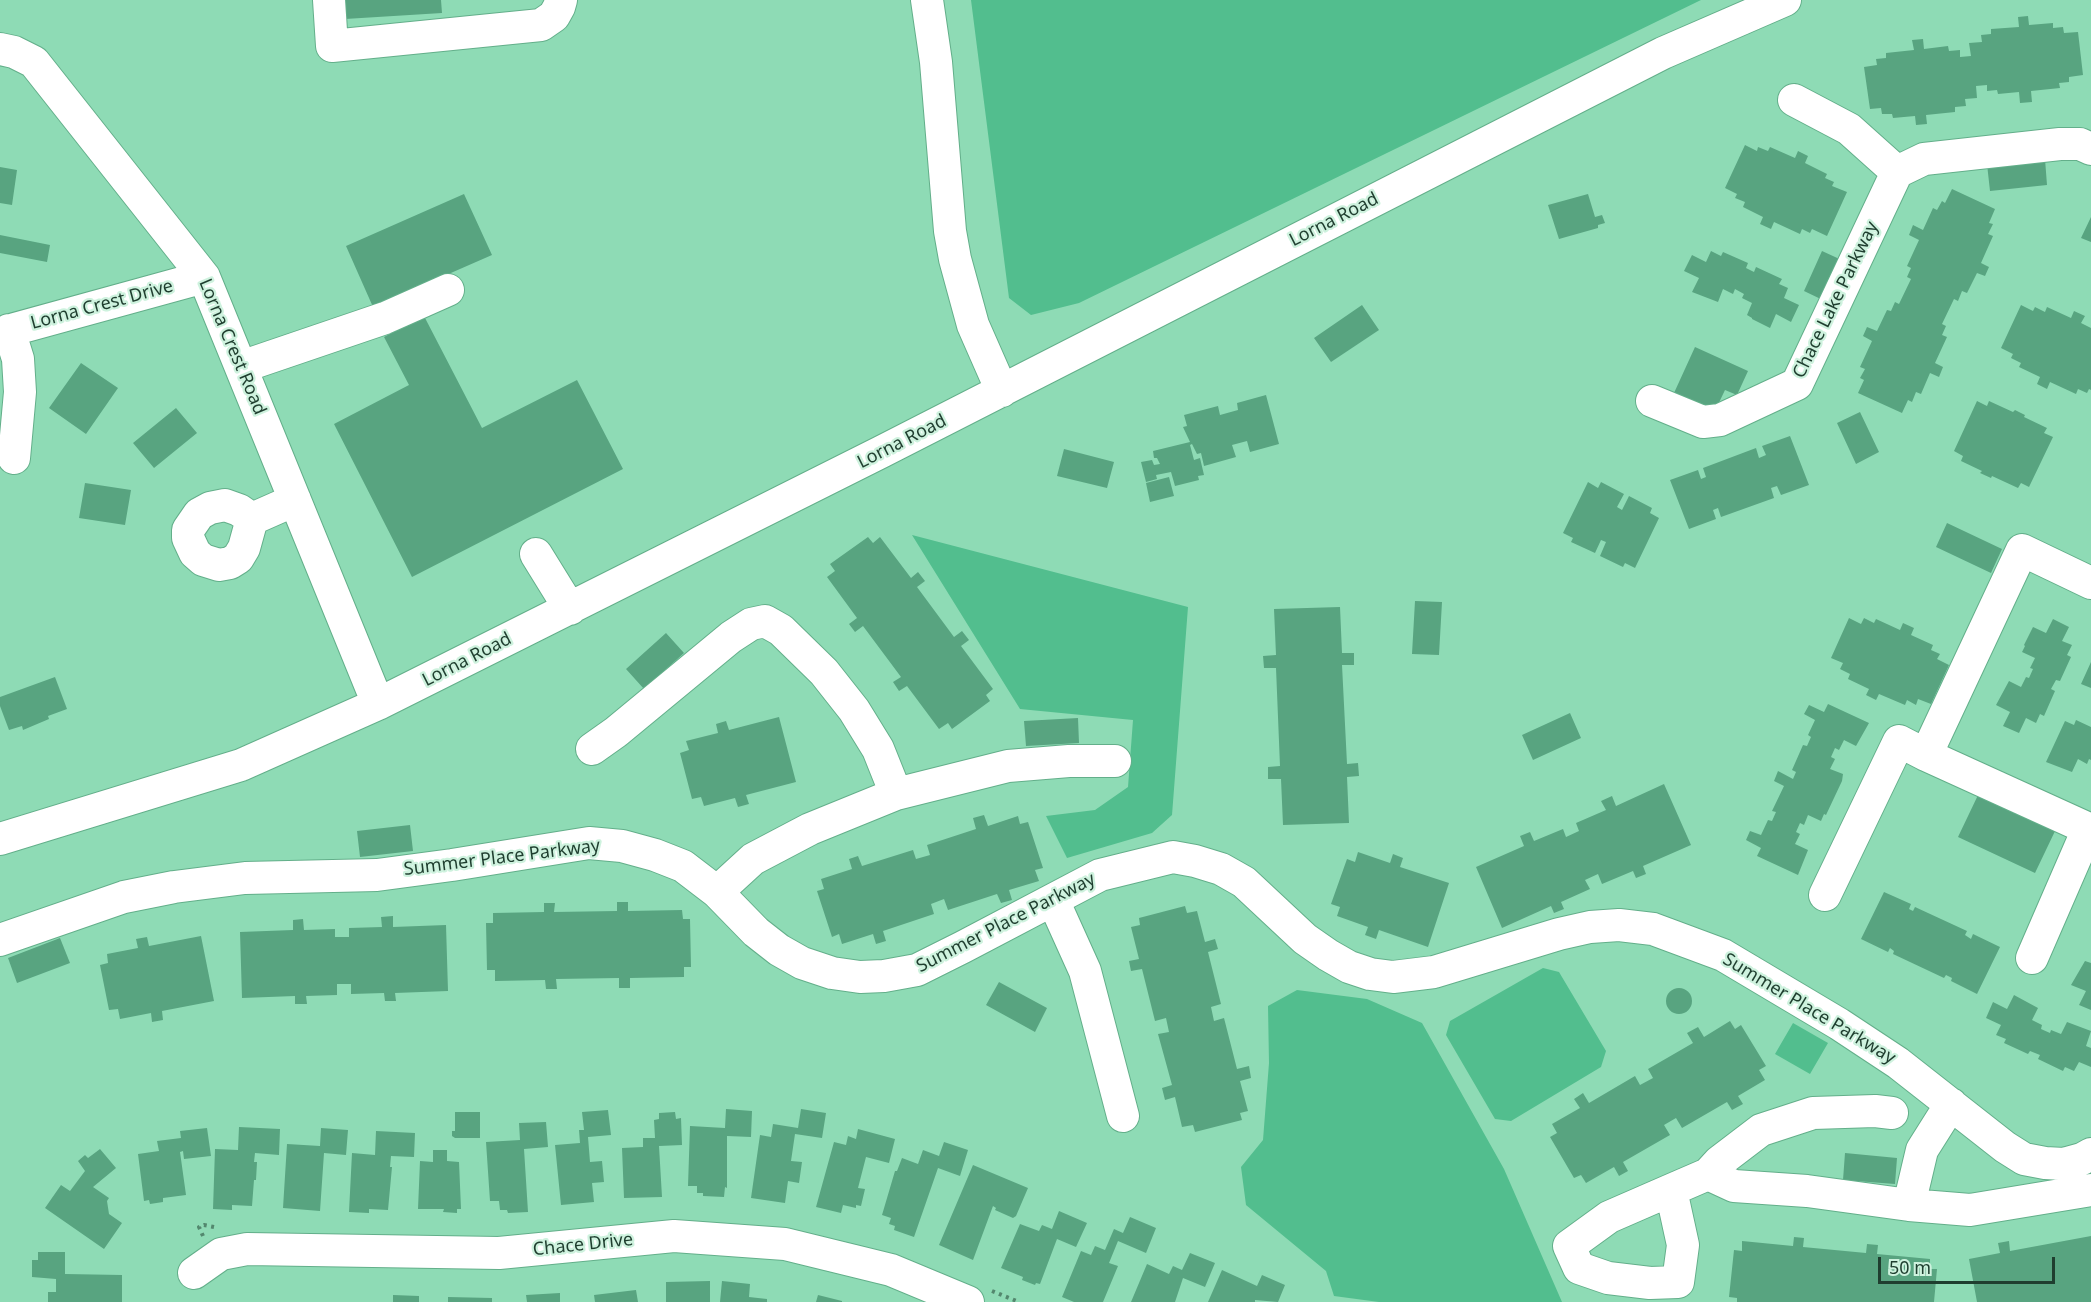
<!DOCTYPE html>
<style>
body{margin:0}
#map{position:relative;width:2091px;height:1302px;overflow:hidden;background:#8edbb5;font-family:"Noto Sans",sans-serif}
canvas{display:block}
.scale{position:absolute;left:1878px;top:1257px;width:177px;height:27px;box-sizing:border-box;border:3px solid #1f3e2f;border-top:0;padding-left:8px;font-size:18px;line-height:21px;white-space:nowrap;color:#1f3e2f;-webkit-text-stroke:4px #cef2de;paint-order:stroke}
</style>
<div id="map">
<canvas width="2091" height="1302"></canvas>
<div class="scale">50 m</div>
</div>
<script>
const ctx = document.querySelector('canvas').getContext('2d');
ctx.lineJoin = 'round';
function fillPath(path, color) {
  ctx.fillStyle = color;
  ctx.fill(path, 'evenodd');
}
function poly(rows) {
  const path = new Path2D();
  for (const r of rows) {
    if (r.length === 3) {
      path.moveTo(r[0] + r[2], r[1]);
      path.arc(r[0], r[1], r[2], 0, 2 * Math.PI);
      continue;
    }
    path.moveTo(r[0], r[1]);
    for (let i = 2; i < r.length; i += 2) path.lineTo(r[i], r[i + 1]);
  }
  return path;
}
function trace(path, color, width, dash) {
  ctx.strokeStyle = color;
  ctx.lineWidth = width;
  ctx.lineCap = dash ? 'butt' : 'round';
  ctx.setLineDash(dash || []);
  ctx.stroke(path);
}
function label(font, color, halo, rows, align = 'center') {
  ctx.font = font + ' "Noto Sans",sans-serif';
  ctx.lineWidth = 4.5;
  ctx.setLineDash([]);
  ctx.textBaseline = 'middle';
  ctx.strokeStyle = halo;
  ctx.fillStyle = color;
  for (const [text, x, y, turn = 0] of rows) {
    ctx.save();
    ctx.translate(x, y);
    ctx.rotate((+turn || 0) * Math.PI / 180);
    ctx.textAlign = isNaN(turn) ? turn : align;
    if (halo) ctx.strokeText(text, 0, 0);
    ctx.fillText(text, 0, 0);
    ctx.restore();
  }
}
fillPath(poly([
 [971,0,1701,0,1079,303,1031,315,1009,298],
 [912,535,1188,607,1172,815,1152,833,1067,858,1046,816,1095,810,1128,787,1133,720,1020,709],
 [1543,968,1559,972,1606,1051,1601,1067,1511,1121,1495,1119,1446,1035,1450,1021],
 [1297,990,1367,999,1422,1023,1504,1169,1562,1302,1379,1302,1334,1296,1326,1271,1246,1205,1241,1167,1263,1140,1269,1063,1268,1006],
 [1793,1023,1828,1043,1810,1074,1775,1054]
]), '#52be8e');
fillPath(poly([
 [344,0,441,0,442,13,345,19],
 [2028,16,2029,25,2053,23,2053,28,2063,27,2064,33,2078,32,2083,75,2069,77,2069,82,2059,83,2060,88,2031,91,2032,102,2020,103,2019,92,1998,94,1997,90,1987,91,1987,85,1976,86,1977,98,1965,99,1966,106,1955,107,1955,112,1926,115,1927,124,1916,125,1915,116,1893,118,1892,114,1882,114,1881,108,1870,109,1864,67,1877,65,1876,59,1886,58,1886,53,1914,50,1912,40,1923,39,1924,49,1948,46,1949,51,1960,50,1960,57,1971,56,1969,43,1982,42,1981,35,1991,34,1991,29,2019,27,2018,17],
 [1745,145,1757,151,1758,147,1768,151,1770,147,1795,158,1798,151,1808,156,1805,163,1827,174,1825,178,1834,182,1832,186,1847,192,1827,236,1812,229,1810,233,1802,229,1800,234,1774,222,1771,229,1760,224,1763,217,1743,207,1745,202,1735,198,1737,194,1725,188],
 [2045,159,2047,185,1990,191,1987,164],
 [0,167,17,170,12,205,0,203],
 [1952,189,1995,209,1989,223,1993,224,1988,234,1993,236,1981,263,1989,267,1985,276,1977,273,1967,293,1962,291,1958,301,1954,299,1942,324,1946,326,1942,335,1947,337,1935,363,1943,367,1939,377,1930,373,1921,394,1916,392,1912,402,1908,400,1902,413,1858,393,1864,380,1860,378,1865,369,1860,367,1872,341,1863,336,1867,327,1877,331,1887,310,1891,311,1895,302,1899,304,1911,279,1907,277,1911,268,1907,266,1919,240,1909,235,1913,225,1923,230,1933,208,1937,210,1942,201,1945,203],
 [464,194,492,255,373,307,346,246],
 [1588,194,1595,217,1602,215,1605,223,1598,225,1598,228,1559,239,1548,205],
 [2091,217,2091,242,2081,238],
 [0,235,50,245,47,262,0,253],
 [1711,251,1721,256,1723,252,1748,263,1746,268,1754,272,1756,267,1782,279,1779,284,1788,288,1784,298,1799,305,1791,322,1776,314,1770,328,1752,319,1752,318,1747,315,1752,303,1742,298,1744,294,1735,289,1733,294,1723,289,1718,302,1692,292,1699,278,1684,271,1692,255,1706,262],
 [1822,251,1846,262,1827,302,1804,291],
 [1362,305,1379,330,1331,362,1314,338],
 [2021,305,2033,311,2035,307,2045,312,2047,307,2071,318,2074,311,2085,316,2081,323,2091,328,2091,390,2089,389,2087,393,2078,389,2076,394,2050,382,2047,389,2037,384,2040,377,2019,367,2021,363,2011,358,2013,354,2001,348],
 [424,316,482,428,577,380,623,469,412,577,334,424,409,385,384,337],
 [1695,347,1748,371,1737,395,1725,390,1715,411,1674,393],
 [81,363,118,388,86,434,49,408],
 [1266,395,1279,444,1250,452,1247,441,1232,445,1236,457,1204,466,1201,453,1197,454,1192,444,1190,445,1194,460,1200,458,1204,475,1198,476,1199,480,1175,486,1171,472,1156,475,1157,479,1146,482,1141,462,1152,460,1154,465,1160,464,1157,458,1154,458,1153,451,1190,442,1183,427,1187,426,1184,415,1218,406,1220,415,1238,410,1237,403],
 [1977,401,1987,406,1989,401,2013,412,2015,410,2025,415,2024,417,2047,428,2044,433,2053,437,2029,487,2021,483,2018,488,1992,476,1991,478,1980,473,1982,471,1961,461,1963,456,1954,451],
 [176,408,197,433,154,468,133,443],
 [1860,412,1879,452,1856,464,1837,423],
 [1790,436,1809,485,1781,495,1777,486,1771,488,1774,498,1721,517,1718,508,1713,510,1716,519,1689,529,1670,480,1698,470,1701,479,1706,477,1703,468,1756,448,1759,458,1766,455,1762,446],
 [1064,449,1114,462,1107,488,1057,476],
 [1169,477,1174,496,1150,502,1146,483],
 [1588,482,1598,488,1601,482,1624,494,1617,507,1622,510,1629,496,1652,508,1650,513,1659,518,1635,568,1625,563,1623,567,1600,556,1606,542,1601,540,1595,553,1571,542,1573,538,1563,533],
 [85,483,131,490,125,525,79,518],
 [1947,523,2002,549,1991,573,1936,547],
 [868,537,873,543,880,537,911,578,918,572,925,581,917,587,954,637,962,631,969,640,961,646,993,689,986,695,990,701,952,729,948,723,939,729,907,686,899,691,893,682,901,677,863,626,855,632,849,624,857,618,827,577,835,571,830,564],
 [1415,601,1442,602,1439,655,1412,654],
 [1340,607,1342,653,1354,653,1354,665,1342,665,1347,764,1358,763,1359,776,1347,777,1349,823,1283,825,1281,779,1268,779,1268,767,1280,766,1276,668,1264,668,1263,656,1276,655,1274,609],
 [1849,618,1861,624,1864,618,1874,623,1876,619,1900,630,1903,623,1914,628,1911,635,1933,645,1931,650,1940,654,1937,659,1949,665,1931,704,1918,699,1916,705,1907,700,1905,705,1879,694,1876,700,1866,695,1869,689,1848,679,1850,674,1840,669,1843,663,1831,658],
 [2053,619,2069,627,2062,641,2072,645,2067,655,2071,657,2060,681,2056,680,2051,689,2055,691,2044,716,2040,714,2036,723,2026,718,2019,733,2003,726,2010,712,1996,705,2009,681,2021,687,2026,677,2029,678,2033,669,2030,668,2035,658,2022,652,2025,646,2024,645,2033,627,2046,633],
 [666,633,684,653,644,689,626,669],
 [2091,662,2091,688,2081,684],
 [55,677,67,709,48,716,49,719,23,730,22,726,9,730,0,706,0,697],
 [1828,704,1869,723,1856,746,1844,740,1839,750,1835,748,1831,757,1835,759,1830,769,1843,774,1842,781,1826,815,1824,814,1821,821,1808,815,1804,825,1800,823,1796,832,1800,834,1795,844,1808,850,1798,875,1757,856,1761,848,1746,840,1750,831,1761,835,1768,820,1772,821,1776,812,1772,811,1784,786,1774,781,1778,771,1793,779,1796,772,1792,770,1803,745,1807,746,1811,737,1808,735,1815,720,1804,714,1809,705,1824,712],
 [1570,713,1581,738,1533,760,1522,735],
 [779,717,796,782,746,795,749,804,738,807,735,798,704,806,701,797,692,799,680,753,689,750,686,741,718,733,716,724,726,721,729,730],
 [1078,718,1079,743,1026,746,1024,721],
 [2076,720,2091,727,2091,760,2089,759,2087,764,2078,759,2072,772,2046,762,2065,721,2074,725],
 [1664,784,1691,845,1643,866,1646,874,1636,878,1633,871,1602,884,1598,874,1585,880,1590,889,1561,902,1564,909,1554,913,1551,906,1502,928,1476,867,1524,846,1520,836,1530,832,1534,841,1563,829,1566,837,1579,831,1576,823,1606,810,1601,801,1612,796,1616,806],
 [1979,793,2056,829,2035,873,1958,837],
 [984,815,988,826,1018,816,1020,824,1028,822,1043,868,1035,870,1039,881,1009,890,1012,900,1001,903,997,894,948,910,944,899,931,904,934,914,883,931,886,941,876,944,873,934,842,944,839,934,832,937,817,891,824,889,821,879,852,869,849,859,858,856,862,866,913,850,916,859,930,855,927,845,976,829,973,818],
 [410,825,413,851,360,857,357,831],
 [1358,852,1390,863,1393,854,1403,858,1400,867,1449,883,1428,947,1379,930,1376,939,1365,935,1368,927,1337,916,1340,907,1331,904,1347,859,1355,862],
 [1884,892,1911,904,1909,909,1913,911,1915,907,1967,931,1965,935,1971,939,1973,934,2000,947,1977,994,1951,981,1952,978,1946,975,1944,978,1893,954,1894,951,1890,948,1888,952,1861,939],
 [617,902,628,902,628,911,682,910,683,919,690,919,691,967,684,967,684,977,630,978,630,988,619,988,619,978,556,979,557,989,546,989,545,980,495,981,495,970,487,970,486,923,493,923,493,913,544,912,544,903,555,903,554,912,617,911],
 [1185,906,1187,913,1197,911,1205,942,1215,939,1218,949,1208,952,1221,1004,1211,1007,1214,1021,1224,1018,1237,1069,1249,1066,1251,1078,1240,1081,1248,1111,1240,1113,1242,1120,1195,1132,1193,1125,1182,1127,1175,1097,1165,1100,1162,1088,1172,1085,1158,1034,1169,1032,1166,1018,1155,1021,1142,969,1131,971,1129,961,1139,959,1131,927,1140,925,1139,918],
 [393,916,393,927,446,925,448,991,395,993,396,1001,385,1001,384,993,351,994,351,984,337,984,337,995,306,996,307,1004,295,1004,295,996,242,998,240,932,293,930,293,920,303,919,304,930,335,929,335,937,349,937,349,928,382,927,381,917],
 [201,936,214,1001,162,1011,163,1020,152,1022,151,1013,120,1019,118,1009,109,1010,100,965,108,963,107,954,138,948,136,939,147,937,149,946],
 [60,938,70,963,17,983,8,958],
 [2085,961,2091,963,2091,1010,2079,1005,2086,991,2071,985],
 [999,982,1047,1008,1035,1032,986,1005],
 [1679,1001,13],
 [2014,995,2038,1008,2032,1020,2042,1025,2041,1029,2050,1033,2051,1030,2061,1034,2067,1022,2091,1031,2086,1046,2091,1048,2091,1067,2079,1062,2074,1071,2065,1067,2063,1071,2038,1059,2040,1055,2030,1051,2028,1054,2004,1043,2006,1039,1996,1035,2001,1025,1986,1018,1993,1002,2007,1009],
 [1730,1021,1735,1029,1741,1025,1766,1066,1759,1070,1765,1080,1738,1096,1743,1104,1732,1110,1727,1102,1682,1128,1676,1118,1664,1125,1670,1135,1623,1162,1628,1171,1619,1176,1614,1167,1586,1183,1581,1175,1574,1178,1550,1137,1557,1133,1552,1124,1580,1108,1574,1099,1583,1093,1589,1103,1635,1076,1640,1085,1653,1078,1648,1069,1693,1043,1687,1033,1698,1027,1704,1037],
 [726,1109,752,1111,751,1137,727,1136,727,1188,725,1187,724,1197,703,1196,703,1193,697,1193,697,1186,688,1186,690,1126,725,1128],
 [801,1109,826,1113,822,1138,795,1134,791,1161,802,1162,799,1183,788,1181,785,1203,751,1198,760,1135,771,1137,773,1124,798,1128],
 [608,1110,611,1135,588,1137,590,1162,602,1161,604,1182,592,1183,594,1202,561,1205,555,1145,580,1143,579,1130,584,1130,582,1112],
 [455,1112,480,1112,480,1138,455,1138,452,1136,452,1131,455,1131],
 [675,1112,676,1119,681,1118,682,1145,659,1146,662,1197,624,1198,622,1148,643,1147,643,1138,655,1138,654,1120,659,1119,659,1113],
 [546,1122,548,1147,524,1149,528,1212,508,1213,507,1210,500,1210,499,1201,490,1201,486,1142,520,1140,519,1123],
 [239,1127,280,1129,279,1155,255,1153,254,1162,257,1162,256,1180,254,1180,252,1206,232,1205,232,1210,213,1209,215,1149,238,1150],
 [207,1128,211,1156,184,1159,183,1151,180,1152,186,1195,163,1198,163,1202,150,1204,149,1200,144,1201,138,1154,159,1151,157,1141,181,1138,180,1131],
 [321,1128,348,1130,346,1155,324,1153,320,1211,283,1208,287,1144,320,1146],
 [858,1129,895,1139,889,1163,866,1157,858,1188,865,1189,861,1206,856,1205,856,1208,843,1205,841,1213,816,1207,834,1142,846,1145,848,1136,856,1139],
 [376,1131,415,1133,414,1157,391,1156,390,1167,392,1167,388,1210,369,1209,369,1213,349,1212,352,1153,375,1155],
 [944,1142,968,1150,960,1176,938,1168,914,1237,894,1230,895,1226,889,1224,891,1218,882,1215,895,1171,897,1171,902,1158,918,1164,923,1150,939,1156],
 [100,1149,116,1168,93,1187,109,1198,107,1201,109,1214,122,1223,104,1249,45,1208,61,1185,70,1191,85,1171,78,1161,85,1155,88,1158],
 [433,1150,447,1150,447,1161,459,1162,461,1209,457,1209,457,1213,443,1212,444,1209,418,1209,420,1161,433,1162],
 [1845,1153,1897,1158,1895,1184,1843,1180],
 [973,1165,1028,1188,1016,1216,1013,1218,995,1210,996,1208,993,1206,973,1260,939,1245],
 [1059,1211,1087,1223,1076,1247,1057,1239,1040,1284,1036,1283,1035,1285,1022,1280,1023,1277,1001,1268,1020,1224,1039,1231,1042,1225,1052,1229],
 [1130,1217,1156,1228,1146,1253,1118,1241,1109,1263,1118,1266,1103,1302,1074,1302,1062,1297,1081,1251,1091,1255,1095,1246,1105,1250,1114,1229,1123,1233],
 [2091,1236,2091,1302,1977,1302,1969,1259,2000,1253,1998,1243,2009,1241,2010,1251],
 [1794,1237,1804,1238,1803,1247,1866,1253,1867,1244,1878,1245,1877,1254,1930,1259,1930,1269,1937,1269,1934,1302,1737,1302,1737,1298,1729,1297,1734,1250,1742,1251,1742,1241,1793,1246],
 [38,1252,65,1252,65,1274,122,1275,122,1302,48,1302,48,1292,56,1292,56,1279,32,1277,32,1260,38,1260],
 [1190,1253,1215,1263,1205,1287,1183,1278,1175,1302,1131,1302,1147,1264,1169,1274,1173,1266,1182,1270],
 [1222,1270,1257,1286,1262,1275,1285,1285,1278,1302,1255,1300,1255,1302,1208,1302],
 [710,1281,710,1302,666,1302,666,1282],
 [722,1281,750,1284,749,1297,767,1299,767,1302,720,1302],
 [636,1290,638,1302,595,1302,594,1295],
 [560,1293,560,1302,527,1302,526,1295],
 [393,1295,419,1296,419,1302,393,1302],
 [818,1295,842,1301,842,1302,816,1302],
 [448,1297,492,1298,492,1302,448,1302]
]), '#58a480');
const minor = poly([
 [329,0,332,46,541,25,554,16,559,7,561,0],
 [927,0,936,62,950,231,955,259,973,325,1002,391],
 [0,49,14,52,34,62,204,277,378,704],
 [1794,100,1849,129,1897,172,1924,159,2060,144,2080,144,2091,149],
 [9,330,18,359,20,392,14,458],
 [0,333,204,277],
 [241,367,385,318,448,290],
 [1652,401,1703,422,1720,420,1797,384,1897,172],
 [252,519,239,510,225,505,210,508,199,514,188,530,188,538,195,553,203,560,219,565,230,563,238,558,244,548,252,519,295,500],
 [536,554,570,609],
 [2091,583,2022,550,1926,755,2091,830],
 [592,749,616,732,731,637,751,624,765,621,781,630,824,672,854,710,878,749,896,794,810,829,753,859,717,892],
 [896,794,1008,766,1069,761,1115,761],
 [0,839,241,765,378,704,881,452,1663,53,1785,0],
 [1825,895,1899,741,1926,755],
 [1053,900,1085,971,1123,1116],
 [0,940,124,897,174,887,245,878,377,875,452,865,589,843,622,846,655,855,683,866,717,892,756,932,779,950,802,963,832,973,860,977,884,976,917,970,963,947,1100,875,1173,857,1195,861,1221,869,1244,882,1305,939,1328,955,1349,967,1370,974,1393,977,1434,972,1559,934,1590,927,1619,925,1653,929,1723,955,1839,1024,1898,1063,2005,1147,2024,1159,2045,1163,2064,1164,2082,1159,2091,1154],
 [2032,958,2088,829],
 [1951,1104,1922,1150,1909,1205,1970,1210,2091,1190],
 [1892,1113,1875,1111,1813,1113,1761,1130,1719,1162,1708,1174,1734,1186,1807,1191,1909,1205],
 [1671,1190,1683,1245,1678,1282,1650,1283,1608,1278,1579,1268,1569,1246,1609,1217,1671,1190,1708,1174],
 [194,1273,221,1254,247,1249,499,1253,674,1236,785,1244,891,1270,968,1302]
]);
trace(minor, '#63af8a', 34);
trace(poly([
 [203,1236,199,1227,204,1225,214,1227],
 [992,1291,1019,1302]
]), '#53886e', 4, [3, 4.5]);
trace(minor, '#fff', 32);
label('18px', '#1f3e2f', '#cef2de', [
 ["Lorna Road",1334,220,-27],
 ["Chace Lake Parkway",1836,300,-64],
 ["Lorna Crest Drive",102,305,-15],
 ["Lorna Crest Road",232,347,67],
 ["Lorna Road",902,442,-27],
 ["Lorna Road",467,660,-27],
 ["Summer Place Parkway",502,858,-7],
 ["Summer Place Parkway",1006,923,-27],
 ["Summer Place Parkway",1809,1009,31],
 ["Chace Drive",583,1245,-6]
]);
</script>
